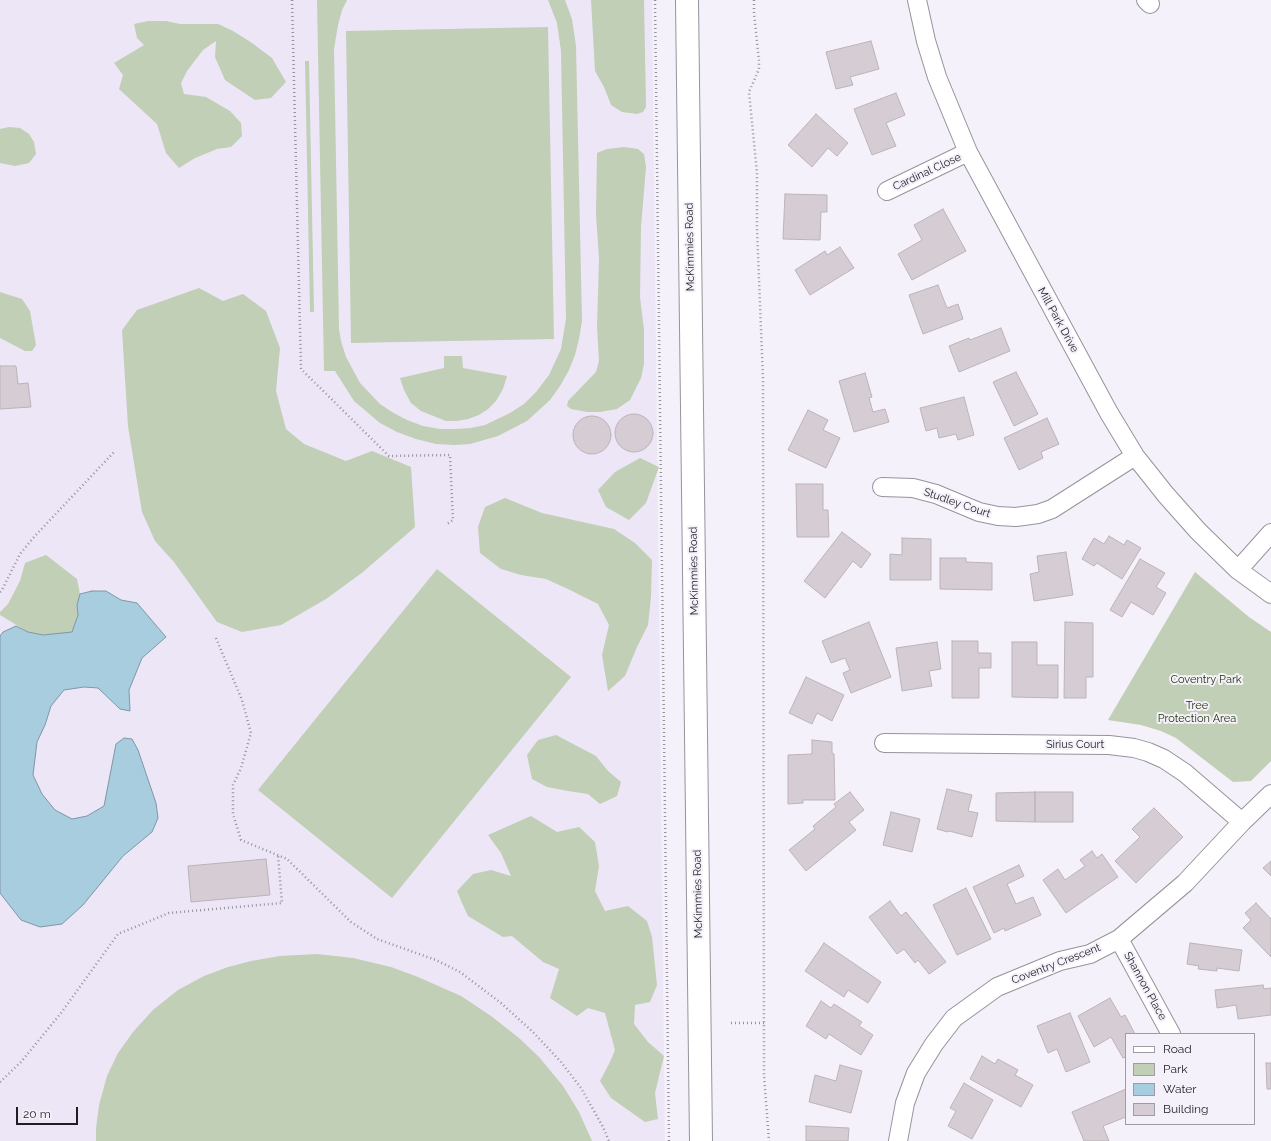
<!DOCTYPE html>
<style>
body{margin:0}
#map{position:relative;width:1271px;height:1141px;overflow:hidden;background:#f5f1fb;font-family:Raleway,sans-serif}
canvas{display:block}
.legend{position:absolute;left:1125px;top:1033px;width:130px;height:92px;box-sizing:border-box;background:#f5f1fb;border:1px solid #9f9da4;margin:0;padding:5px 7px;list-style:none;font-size:12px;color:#1f1e21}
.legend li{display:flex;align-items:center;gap:8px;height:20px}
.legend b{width:20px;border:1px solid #9f9da4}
.scale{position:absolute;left:16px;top:1107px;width:62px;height:18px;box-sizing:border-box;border:2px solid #1f1e21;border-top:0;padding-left:5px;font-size:12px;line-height:14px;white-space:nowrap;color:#1f1e21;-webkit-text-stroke:3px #f5f1fb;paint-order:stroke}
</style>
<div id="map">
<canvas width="1271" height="1141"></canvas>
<ul class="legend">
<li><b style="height:5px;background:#fff"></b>Road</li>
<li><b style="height:11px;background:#c0cfb6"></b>Park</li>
<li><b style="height:11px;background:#a7cdde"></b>Water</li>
<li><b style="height:11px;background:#d6cdd4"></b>Building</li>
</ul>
<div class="scale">20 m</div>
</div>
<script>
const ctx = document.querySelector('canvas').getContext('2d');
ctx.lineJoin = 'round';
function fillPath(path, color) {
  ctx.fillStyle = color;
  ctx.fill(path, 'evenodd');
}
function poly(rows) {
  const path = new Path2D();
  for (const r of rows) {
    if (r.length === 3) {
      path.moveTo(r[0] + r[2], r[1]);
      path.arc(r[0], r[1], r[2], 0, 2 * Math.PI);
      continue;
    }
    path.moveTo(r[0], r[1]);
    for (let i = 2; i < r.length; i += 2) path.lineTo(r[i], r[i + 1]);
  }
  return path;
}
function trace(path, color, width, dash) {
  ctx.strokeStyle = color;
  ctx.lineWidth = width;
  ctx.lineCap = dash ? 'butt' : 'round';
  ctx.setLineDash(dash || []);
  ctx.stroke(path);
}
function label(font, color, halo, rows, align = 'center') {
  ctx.font = font + ' Raleway,sans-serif';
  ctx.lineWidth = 4;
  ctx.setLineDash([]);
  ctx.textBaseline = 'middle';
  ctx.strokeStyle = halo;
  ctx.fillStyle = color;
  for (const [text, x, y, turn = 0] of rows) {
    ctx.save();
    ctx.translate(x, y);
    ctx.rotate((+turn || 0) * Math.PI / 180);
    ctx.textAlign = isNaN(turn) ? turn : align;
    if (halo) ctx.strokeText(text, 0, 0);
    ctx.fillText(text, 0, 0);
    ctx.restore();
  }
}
fillPath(poly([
 [0,0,652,0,665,1141,0,1141]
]), '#ede6f7');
fillPath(poly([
 [317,0,347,0,342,10,338,25,334,49,339,329,341,341,346,357,360,383,380,404,392,412,407,420,423,426,440,429,455,429,471,428,485,425,510,413,524,404,536,392,549,375,561,349,566,319,561,51,557,23,548,0,565,0,572,19,576,46,582,321,579,339,575,355,569,370,560,386,550,400,527,421,498,436,470,444,454,445,436,444,416,439,397,432,380,423,354,401,335,371,324,371],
 [591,0,644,0,646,107,643,112,637,114,622,112,611,105,604,87,595,71],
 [148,21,166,21,180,24,218,24,233,31,252,43,272,58,286,82,271,98,255,100,225,80,215,57,216,41,203,50,187,71,181,83,184,94,206,97,230,111,241,123,242,136,231,147,217,149,195,158,179,168,166,153,157,124,119,89,123,75,114,63,144,45,137,38,134,24],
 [548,27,554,339,351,343,346,31],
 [305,61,309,61,314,312,310,312],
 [9,127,20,128,29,134,34,142,36,154,29,163,15,166,0,163,0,129],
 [624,147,638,149,644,154,646,167,641,227,640,297,644,330,644,364,641,378,630,400,617,409,600,412,587,412,571,409,567,406,568,401,596,372,599,361,597,327,599,259,596,214,597,153,607,149],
 [199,288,223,301,243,294,266,311,280,348,276,391,286,429,304,444,346,461,372,451,411,467,415,527,363,572,326,599,281,625,242,632,217,622,174,562,155,541,142,512,128,426,122,330,137,310],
 [0,292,22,299,30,311,36,345,32,351,25,351,0,338],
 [444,356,462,356,463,368,507,376,503,389,496,401,488,409,479,415,468,419,457,421,446,421,421,411,411,403,404,390,400,378,444,368],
 [640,458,659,467,646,503,629,520,606,507,598,490,615,472],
 [505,498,542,513,614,529,635,543,652,560,651,597,648,625,637,647,625,676,608,691,602,655,609,625,598,604,568,589,546,579,521,575,501,569,480,553,478,527,485,507],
 [46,555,77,579,80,594,77,605,78,615,73,632,43,635,28,632,0,615,0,612,8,604,20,581,25,563],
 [437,569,571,677,392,898,258,790],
 [1195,572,1249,617,1271,632,1271,761,1251,781,1233,782,1176,738,1161,731,1141,725,1108,720],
 [556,735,596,756,608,771,621,782,617,796,600,804,588,794,568,791,547,787,532,779,527,755,538,740],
 [531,816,557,832,579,827,595,842,599,866,595,891,605,911,628,906,647,921,652,937,657,985,650,1002,635,1005,634,1024,648,1042,664,1056,655,1093,658,1119,645,1122,611,1098,600,1081,610,1062,615,1050,605,1013,588,1008,577,1016,550,998,559,969,543,962,512,936,503,937,468,916,462,903,457,891,473,874,491,870,511,876,501,853,488,835],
 [317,954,353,958,391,967,418,977,461,996,491,1016,519,1038,539,1057,563,1086,579,1112,592,1141,96,1141,96,1128,99,1105,107,1076,118,1053,133,1032,153,1010,178,990,204,976,228,967,251,961,280,956]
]), '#c0cfb6');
const water = poly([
 [92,591,106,591,121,600,137,603,166,637,142,658,129,690,130,711,120,709,98,688,84,687,64,690,51,706,45,725,37,742,33,775,42,794,55,810,72,819,87,816,104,806,116,744,124,738,132,739,138,750,156,803,158,818,152,832,123,856,83,905,62,924,40,927,21,920,0,893,0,636,3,632,16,626,28,632,43,635,72,632,78,615,77,605,80,594,92,591]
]);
fillPath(water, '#a7cdde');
trace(water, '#7e98a5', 1);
const building = poly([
 [871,41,879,69,850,77,853,85,836,89,826,52,871,41],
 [896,93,905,115,886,123,896,146,872,155,854,109,896,93],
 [816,114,848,143,837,156,828,148,812,167,788,145,816,114],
 [785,194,827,195,827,212,821,212,820,240,783,239,785,194],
 [943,209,966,251,912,280,898,254,922,240,914,225,943,209],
 [840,247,854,268,810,295,795,270,825,251,827,255,840,247],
 [938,285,947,308,958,304,963,319,923,334,909,295,938,285],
 [1001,328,1010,351,959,372,949,346,969,338,970,340,1001,328],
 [0,366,16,366,18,384,28,383,31,407,0,409,0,366],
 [1016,372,1038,414,1014,426,993,382,1016,372],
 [865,373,872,397,869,398,873,412,885,409,889,422,854,432,839,381,865,373],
 [964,397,974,435,958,440,956,434,939,438,937,428,926,431,920,408,964,397],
 [808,410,828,420,823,430,840,438,826,468,788,450,808,410],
 [634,433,19],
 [592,435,19],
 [1047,418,1059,444,1041,452,1043,458,1019,470,1004,438,1047,418],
 [796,484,823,484,823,510,828,510,829,537,797,537,796,484],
 [842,532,871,554,861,568,853,561,825,598,804,581,842,532],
 [1109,536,1124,545,1127,540,1141,548,1122,579,1097,563,1094,566,1082,559,1094,538,1104,544,1109,536],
 [902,538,931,539,931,580,890,580,890,554,902,555,902,538],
 [1066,552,1073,595,1034,601,1030,574,1039,572,1037,556,1066,552],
 [940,558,966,558,966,562,992,563,992,590,940,589,940,558],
 [1140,559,1165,573,1156,587,1166,593,1153,615,1131,602,1122,617,1110,610,1140,559],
 [869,622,891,677,851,693,843,673,850,670,845,658,831,663,822,641,869,622],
 [1065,622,1093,623,1093,677,1086,677,1086,698,1064,698,1065,622],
 [952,641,978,641,978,653,991,653,991,668,979,668,979,698,952,698,952,641],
 [937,642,941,669,929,671,932,686,902,691,896,648,937,642],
 [1012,642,1037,642,1037,665,1058,665,1058,698,1012,697,1012,642],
 [806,677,844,695,832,721,817,713,812,724,789,713,806,677],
 [812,740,832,742,832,753,834,754,835,800,803,800,803,803,788,804,788,755,812,754,812,740],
 [947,789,972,795,968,811,978,813,972,837,949,831,948,832,937,829,947,789],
 [850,792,864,810,849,822,856,830,806,871,789,850,815,829,813,826,836,807,834,804,850,792],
 [1035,792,1035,822,996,821,996,793,1035,792],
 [1035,792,1073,792,1073,822,1035,822,1035,792],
 [1154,808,1183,837,1136,883,1115,861,1140,837,1132,829,1154,808],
 [891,812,920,819,912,852,883,845,891,812],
 [1092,851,1097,858,1102,854,1118,877,1066,913,1043,880,1058,869,1065,880,1085,866,1080,860,1092,851],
 [266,859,270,895,191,902,188,866,266,859],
 [1271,861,1271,876,1263,868,1271,861],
 [1019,865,1024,876,1007,884,1016,904,1033,897,1041,915,1005,931,1004,928,994,933,973,887,1019,865],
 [966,888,991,939,957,955,933,905,966,888],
 [890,901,901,916,906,912,946,962,929,974,918,960,915,963,904,949,897,954,869,917,890,901],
 [1256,903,1271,919,1271,957,1243,928,1251,920,1245,913,1256,903],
 [824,943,881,982,868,1003,848,990,844,997,805,971,824,943],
 [1190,943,1242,950,1239,971,1217,968,1217,971,1198,969,1199,966,1187,964,1190,943],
 [1263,985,1264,989,1271,988,1271,1015,1238,1019,1236,1005,1217,1008,1215,990,1263,985],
 [1110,998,1121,1017,1125,1015,1135,1034,1126,1034,1126,1057,1123,1058,1111,1037,1094,1047,1078,1016,1110,998],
 [821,1001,831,1008,834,1004,862,1022,859,1026,873,1035,861,1055,829,1034,826,1039,806,1026,821,1001],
 [1070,1013,1090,1062,1066,1072,1057,1049,1048,1053,1037,1026,1070,1013],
 [982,1056,995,1064,998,1059,1018,1070,1015,1075,1033,1085,1021,1107,970,1079,982,1056],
 [1266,1063,1271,1063,1271,1089,1267,1089,1266,1063],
 [840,1065,862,1071,851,1113,809,1102,815,1075,836,1081,840,1065],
 [964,1083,993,1100,972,1139,948,1126,956,1111,950,1108,964,1083],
 [1126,1089,1126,1117,1103,1126,1109,1141,1084,1141,1072,1112,1126,1089],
 [806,1126,849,1128,848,1141,806,1141,806,1126]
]);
fillPath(building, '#d6cdd4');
trace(building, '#bcb3b9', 1);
const minor = poly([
 [917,0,926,41,937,77,968,152,1109,413,1135,456,1166,495,1198,531,1238,570,1271,594],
 [1146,0,1150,4],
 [887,191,968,152],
 [882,487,913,488,936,494,979,512,998,516,1016,517,1038,514,1052,509,1135,456],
 [1238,570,1271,533],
 [884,743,1109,745,1134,748,1148,752,1164,759,1185,773,1242,822],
 [1119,939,1171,1034],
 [898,1141,905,1103,916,1073,934,1044,954,1018,997,987,1060,961,1090,954,1119,939,1185,883,1242,822,1271,794]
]);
const secondary = poly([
 [687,0,701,1141]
]);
trace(minor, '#96939c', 20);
trace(secondary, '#96939c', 24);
trace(poly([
 [292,0,301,369,389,456,450,455,453,520,447,524],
 [655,0,669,1141],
 [754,0,754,13,759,61,759,69,749,92,757,173,757,229,763,379,764,1075,769,1141],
 [0,592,2,590,20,554,34,537,115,451],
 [216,638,242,700,251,733,241,768,233,785,233,814,241,840,287,859,351,922,377,939,436,960,460,972,501,1003,533,1032,561,1062,581,1088,603,1127,609,1141],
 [731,1023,764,1023],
 [0,1082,21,1062,61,1013,118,934,169,913,282,903,278,855]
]), '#959299', 2.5, [1, 3]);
trace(minor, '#fff', 18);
trace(secondary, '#fff', 22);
label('11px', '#1f1e21', '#f5f1fb', [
 ["Cardinal Close",927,172,-25],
 ["McKimmies Road",690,247,-91],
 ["Mill Park Drive",1058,320,61],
 ["Studley Court",957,503,19],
 ["McKimmies Road",694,571,-91],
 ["Sirius Court",1075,745],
 ["McKimmies Road",698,894,-91],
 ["Coventry Crescent",1056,964,-21],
 ["Shannon Place",1145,986,61]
]);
label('11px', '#1a3001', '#f5f1fb', [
 ["Coventry Park",1206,680],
 ["Tree",1197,706],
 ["Protection Area",1197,719]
]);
</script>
